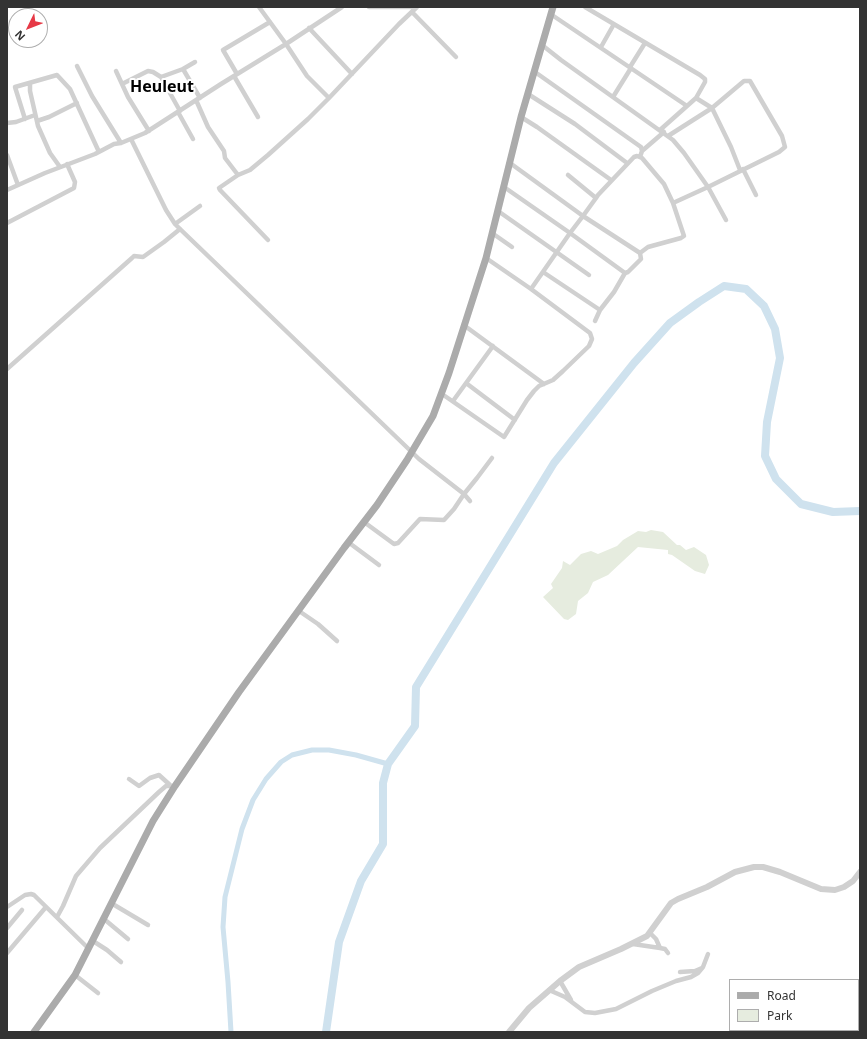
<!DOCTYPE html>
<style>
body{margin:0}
#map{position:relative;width:867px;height:1039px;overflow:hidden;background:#fff;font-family:"Noto Sans",sans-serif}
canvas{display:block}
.frame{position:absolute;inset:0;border:8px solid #333;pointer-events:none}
.legend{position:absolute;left:729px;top:979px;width:130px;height:52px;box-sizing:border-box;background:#fff;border:1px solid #adadad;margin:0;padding:5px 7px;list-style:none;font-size:12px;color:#333}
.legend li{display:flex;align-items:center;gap:8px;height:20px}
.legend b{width:20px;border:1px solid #adadad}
.north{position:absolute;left:8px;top:8px;width:40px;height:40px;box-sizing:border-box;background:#fff;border:1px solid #adadad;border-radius:50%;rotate:227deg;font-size:11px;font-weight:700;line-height:16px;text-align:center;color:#333}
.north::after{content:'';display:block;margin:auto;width:14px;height:18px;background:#e63946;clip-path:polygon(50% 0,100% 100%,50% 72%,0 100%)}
</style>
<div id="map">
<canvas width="867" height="1039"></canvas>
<div class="frame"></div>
<ul class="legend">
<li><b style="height:5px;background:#ababab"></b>Road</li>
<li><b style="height:11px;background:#e6ecdf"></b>Park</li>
</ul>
<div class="north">N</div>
</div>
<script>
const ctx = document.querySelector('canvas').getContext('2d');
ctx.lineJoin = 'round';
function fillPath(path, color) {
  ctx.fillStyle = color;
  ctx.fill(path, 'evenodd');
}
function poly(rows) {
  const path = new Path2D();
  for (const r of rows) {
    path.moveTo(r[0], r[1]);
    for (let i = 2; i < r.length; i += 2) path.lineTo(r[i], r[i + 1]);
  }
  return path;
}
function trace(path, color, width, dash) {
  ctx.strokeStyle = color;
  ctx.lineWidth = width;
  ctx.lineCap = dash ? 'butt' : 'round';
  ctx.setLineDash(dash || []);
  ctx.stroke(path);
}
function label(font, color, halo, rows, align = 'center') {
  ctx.font = font + ' "Noto Sans",sans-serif';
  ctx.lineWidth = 4;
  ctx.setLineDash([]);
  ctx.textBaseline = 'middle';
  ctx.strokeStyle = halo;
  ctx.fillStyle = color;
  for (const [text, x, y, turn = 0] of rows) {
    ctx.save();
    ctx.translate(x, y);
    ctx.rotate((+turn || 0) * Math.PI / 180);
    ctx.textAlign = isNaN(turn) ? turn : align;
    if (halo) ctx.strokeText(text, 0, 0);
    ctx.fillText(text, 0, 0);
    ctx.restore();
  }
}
fillPath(poly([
 [651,530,663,532,677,545,680,545,686,550,694,547,706,555,709,565,705,574,695,571,672,555,668,554,668,550,638,547,608,575,593,582,588,593,578,601,576,614,568,620,564,619,543,597,553,588,551,584,562,568,563,561,570,565,581,554,591,551,598,554,617,546,623,540,638,531,646,532]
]), '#e6ecdf');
trace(poly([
 [231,1032,228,982,223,927,225,897,242,829,253,800,266,779,281,762,292,755,312,750,329,750,356,755,388,764]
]), '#cfe2ee', 5);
trace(poly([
 [326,1032,339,942,361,881,383,844,383,783,388,764,415,726,416,687,554,463,634,363,670,323,699,302,724,286,746,289,764,306,775,329,780,358,767,422,765,456,776,479,801,504,833,512,860,511]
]), '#cfe2ee', 8);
trace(poly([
 [259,7,286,44,342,7],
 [369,7,411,7],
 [585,7,700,75,705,79,705,82,696,98],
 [412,12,456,57],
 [309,28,352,74],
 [542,45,561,60,673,140,684,153,708,187,779,152,785,147,782,136,750,81,744,81,712,108,696,98,687,106,552,15],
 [601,47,614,24],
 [195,62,183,69,200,98],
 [77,66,92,96,121,143],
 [630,67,645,43],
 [116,71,128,97,149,131],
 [535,72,641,147,642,151,640,157],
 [237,74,223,50,270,22],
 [234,76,258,117],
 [161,77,180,111],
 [30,83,30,91,38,126,50,153,60,167],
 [122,84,148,71,153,72,161,77,183,69],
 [528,94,575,124,627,163],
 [613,97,631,68],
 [329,98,399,24,417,7],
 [196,100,208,127,224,151,225,158,238,175],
 [178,112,193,139],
 [521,117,537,127,611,180],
 [25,119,15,87,57,75,70,89,99,152],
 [37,121,49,117,77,103],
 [7,123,16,122,35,115],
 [660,130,687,106],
 [668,136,712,108,731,147,740,170],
 [131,139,166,210,175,224,180,229,419,459,464,494,470,501],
 [642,151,664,132],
 [7,155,18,185],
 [510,163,583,216,640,253,641,259,628,272,625,273,570,233,583,216,596,198,598,195,634,157,637,156,642,158,664,184,673,203,708,187,726,220],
 [743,169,756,195],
 [568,175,596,198],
 [7,190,45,173,95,154,114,144,121,143,145,133,221,84,286,44,307,76,329,98,308,119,268,155,250,170,238,175,219,188,220,190,268,240],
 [498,211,589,275],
 [7,223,74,188,75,182,67,164],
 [175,224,200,206],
 [492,233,512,247],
 [640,253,648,247,681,238,684,236,673,203],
 [486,258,531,289],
 [543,272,600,310,614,292,625,273],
 [595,321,600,310],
 [465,326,544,384],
 [7,369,132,258,134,256,143,257,164,242,180,229],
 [466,383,515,420],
 [442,394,504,437,527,400,534,391,539,386,553,380,563,371,589,346,592,339,590,333,531,289,570,233,504,187],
 [453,401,493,346],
 [364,522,394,544,398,543,420,519,444,520,454,509,464,494,477,478,492,458],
 [348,542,379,565],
 [299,611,318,624,337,641],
 [129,779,139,786,150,778,159,775,170,785],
 [111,903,148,925],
 [7,907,25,895,31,894,34,895,89,949],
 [57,917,63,906,76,876,100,848,159,792,166,786,175,786],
 [104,919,128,939],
 [7,928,22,910],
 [650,933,656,939,660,948],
 [93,941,107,950,121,962],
 [633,944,660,948,665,949,668,953],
 [7,953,46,907],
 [680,972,695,971,702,968],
 [75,975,98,993],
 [560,981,571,1000],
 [549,990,565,997,585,1012,595,1013,616,1009,652,991,676,981,691,977,698,973,703,967,708,954]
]), '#d0d0d0', 4.5);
trace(poly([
 [509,1032,529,1008,560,981,579,967,621,949,647,936,671,903,678,899,707,887,735,872,754,867,763,867,780,872,821,889,835,890,844,887,853,881,860,872]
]), '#d0d0d0', 6);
trace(poly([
 [34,1032,75,975,153,821,175,786,239,692,344,548,377,505,407,460,433,416,449,373,486,258,521,117,553,7]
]), '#ababab', 7);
label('bold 16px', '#000', '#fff', [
 ["Heuleut",162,87]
]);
</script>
